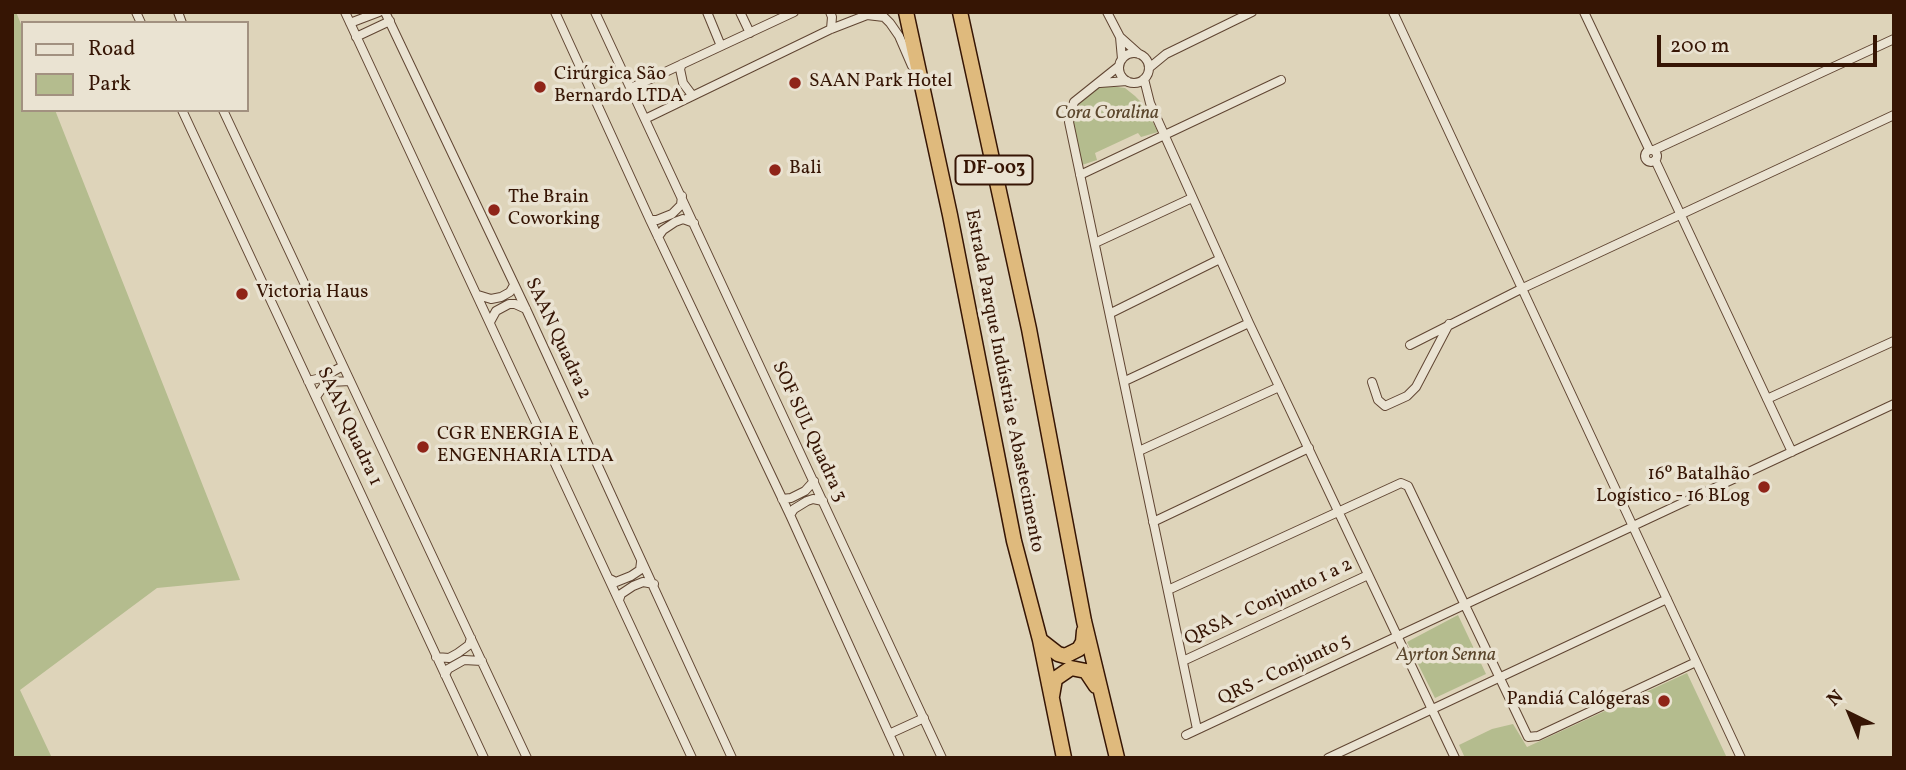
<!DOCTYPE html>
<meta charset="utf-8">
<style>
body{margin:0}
#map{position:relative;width:1906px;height:770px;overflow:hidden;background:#ded4ba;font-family:Vollkorn,serif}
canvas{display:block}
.frame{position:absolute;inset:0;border:14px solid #361504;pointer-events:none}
.legend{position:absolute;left:21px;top:21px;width:228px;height:91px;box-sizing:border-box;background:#eae3d2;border:2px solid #a29180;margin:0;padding:9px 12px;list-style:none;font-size:21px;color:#361504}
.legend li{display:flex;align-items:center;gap:14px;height:35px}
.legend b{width:35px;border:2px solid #a29180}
.north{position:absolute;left:1815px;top:679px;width:70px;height:70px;-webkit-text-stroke:5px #eae3d2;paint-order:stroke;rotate:317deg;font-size:19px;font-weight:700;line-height:28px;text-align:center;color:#361504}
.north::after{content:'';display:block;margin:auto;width:24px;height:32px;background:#361504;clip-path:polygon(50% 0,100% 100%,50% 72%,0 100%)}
.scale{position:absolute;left:1657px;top:35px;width:220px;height:32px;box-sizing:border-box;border:4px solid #361504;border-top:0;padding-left:9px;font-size:21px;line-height:24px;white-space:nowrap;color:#361504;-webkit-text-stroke:5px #eae3d2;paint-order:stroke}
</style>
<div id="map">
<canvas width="1906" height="770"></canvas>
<div class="frame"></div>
<ul class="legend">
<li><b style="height:9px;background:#eae3d2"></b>Road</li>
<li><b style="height:19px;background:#b4bc8e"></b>Park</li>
</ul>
<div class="north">N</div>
<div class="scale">200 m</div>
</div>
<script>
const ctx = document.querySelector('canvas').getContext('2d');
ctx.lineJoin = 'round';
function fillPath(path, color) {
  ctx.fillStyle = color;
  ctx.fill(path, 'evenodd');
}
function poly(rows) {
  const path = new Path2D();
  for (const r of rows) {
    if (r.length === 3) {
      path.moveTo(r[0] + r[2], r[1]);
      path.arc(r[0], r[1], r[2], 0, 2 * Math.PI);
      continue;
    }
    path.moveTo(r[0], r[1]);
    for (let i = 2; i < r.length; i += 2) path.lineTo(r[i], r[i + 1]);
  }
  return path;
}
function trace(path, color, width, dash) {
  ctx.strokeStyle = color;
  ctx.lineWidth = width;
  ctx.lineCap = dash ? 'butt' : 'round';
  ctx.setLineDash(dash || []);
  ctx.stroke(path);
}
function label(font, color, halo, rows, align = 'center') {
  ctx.font = font + ' Vollkorn,serif';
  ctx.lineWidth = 7;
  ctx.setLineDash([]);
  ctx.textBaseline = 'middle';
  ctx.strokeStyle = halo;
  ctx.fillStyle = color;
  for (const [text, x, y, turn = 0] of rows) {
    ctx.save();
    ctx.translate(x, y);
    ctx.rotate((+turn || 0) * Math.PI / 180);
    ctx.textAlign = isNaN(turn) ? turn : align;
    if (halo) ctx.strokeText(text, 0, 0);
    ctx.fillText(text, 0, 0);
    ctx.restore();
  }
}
fillPath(poly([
 [12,12,16,12,23,29,23,110,55,110,240,580,157,588,20,690,52,758,12,758],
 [1104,85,1125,88,1135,96,1144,105,1158,132,1141,137,1138,133,1095,153,1097,160,1082,165,1072,126,1074,108,1079,101,1097,87],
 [1458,615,1486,674,1435,698,1407,642],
 [1687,673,1727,758,1465,758,1459,745,1492,729,1513,724,1527,747]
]), '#b4bc8e');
const minor = poly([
 [136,12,141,23],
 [178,12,182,23],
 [345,12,692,758],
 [385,12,526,309,732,758],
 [555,12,650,220,790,515,900,758],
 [595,12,942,758],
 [707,12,721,46],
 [740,12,750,33],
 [830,12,832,17,831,29],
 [1107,12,1120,37],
 [1393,12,1741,758],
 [1584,12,1649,149],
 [350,23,379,12],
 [356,37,390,21],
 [1134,68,15],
 [1122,59,1120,37,1139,54],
 [682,64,680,69,683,83,692,95],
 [1119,66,1074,102,1069,122,1197,729],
 [1149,68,1166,54,1252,12],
 [1144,79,1150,103,1249,323,1455,758],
 [1100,83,1127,81],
 [631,88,794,12],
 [182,110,484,758],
 [223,110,527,758],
 [645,119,831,29,867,15,884,17,890,23,899,36,912,66],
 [1651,156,6],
 [1654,150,1894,39],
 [1655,160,1792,452],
 [1080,175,1281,80],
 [650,220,657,220,672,214,681,205,682,196],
 [658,237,663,230,675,222,683,219,694,223],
 [1095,243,1192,198],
 [478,295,491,299,501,297,510,292,514,285],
 [1111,313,1220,259],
 [490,322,496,311,509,304,515,304,526,309],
 [1410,345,1523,288,1894,115],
 [308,381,321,378,343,366],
 [1125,381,1249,323],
 [1372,382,1378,400,1385,406,1407,396,1416,387,1449,324],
 [316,397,323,387,330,382,350,381],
 [1767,399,1894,341],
 [1139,451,1279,387],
 [782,499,791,498,805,491,814,481],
 [790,515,794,509,807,501,813,499,823,501],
 [1153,522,1309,448],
 [610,579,616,582,631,576,640,570,641,562],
 [1168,590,1401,483,1408,486,1528,737,1538,736,1696,662],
 [619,600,621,594,633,586,643,582,654,584],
 [436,657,449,658,458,653,469,645,471,638],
 [1183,661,1368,575],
 [445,675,448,669,464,660,482,661],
 [889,734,924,718],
 [1186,735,1894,404],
 [1328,758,1667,599]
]);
const trunk = poly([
 [906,12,950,215,1014,541,1040,640,1064,758],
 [960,12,1029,329,1084,621,1117,758],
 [1040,640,1058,654,1065,656,1079,649,1083,642,1084,631],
 [1052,696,1055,679,1071,668,1086,671,1096,686]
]);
trace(minor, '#604532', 10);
trace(trunk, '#361504', 17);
trace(minor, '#eae3d2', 8);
trace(trunk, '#dfba7d', 14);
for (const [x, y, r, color] of [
 [795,83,7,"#8f2418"],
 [540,87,7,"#8f2418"],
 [775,170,7,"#8f2418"],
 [494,210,7,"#8f2418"],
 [242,294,7,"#8f2418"],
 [423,447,7,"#8f2418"],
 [1764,487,7,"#8f2418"],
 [1664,701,7,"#8f2418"]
]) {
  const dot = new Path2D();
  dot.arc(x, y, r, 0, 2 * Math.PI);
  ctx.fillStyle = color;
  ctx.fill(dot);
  trace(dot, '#eae3d2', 2.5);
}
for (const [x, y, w] of [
 [994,170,77]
]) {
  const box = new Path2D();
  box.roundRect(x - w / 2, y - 14.5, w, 29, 5);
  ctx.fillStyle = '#eae3d2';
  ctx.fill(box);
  trace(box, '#361504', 2);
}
label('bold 18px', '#361504', null, [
 ["DF-003",994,170]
]);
label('19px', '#361504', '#eae3d2', [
 ["Cirúrgica São",554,76],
 ["Bernardo LTDA",554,98],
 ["SAAN Park Hotel",809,83],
 ["Bali",789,170],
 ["The Brain",508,199],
 ["Coworking",508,221],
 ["Victoria Haus",256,294],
 ["CGR ENERGIA E",437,436],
 ["ENGENHARIA LTDA",437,458],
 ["16º Batalhão",1750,476,"right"],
 ["Logístico - 16 BLog",1750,498,"right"],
 ["Pandiá Calógeras",1650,701,"right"]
], 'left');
label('italic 19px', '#5c472d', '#eae3d2', [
 ["Cora Coralina",1107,115],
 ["Ayrton Senna",1446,657]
]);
label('19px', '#361504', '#eae3d2', [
 ["SAAN Quadra 2",557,339,65],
 ["Estrada Parque Indústria e Abastecimento",1003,381,79],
 ["SAAN Quadra 1",348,427,65],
 ["SOF SUL Quadra 3",808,432,65],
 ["QRSA - Conjunto 1 a 2",1269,603,-25],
 ["QRS - Conjunto 5",1285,671,-25]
]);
</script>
